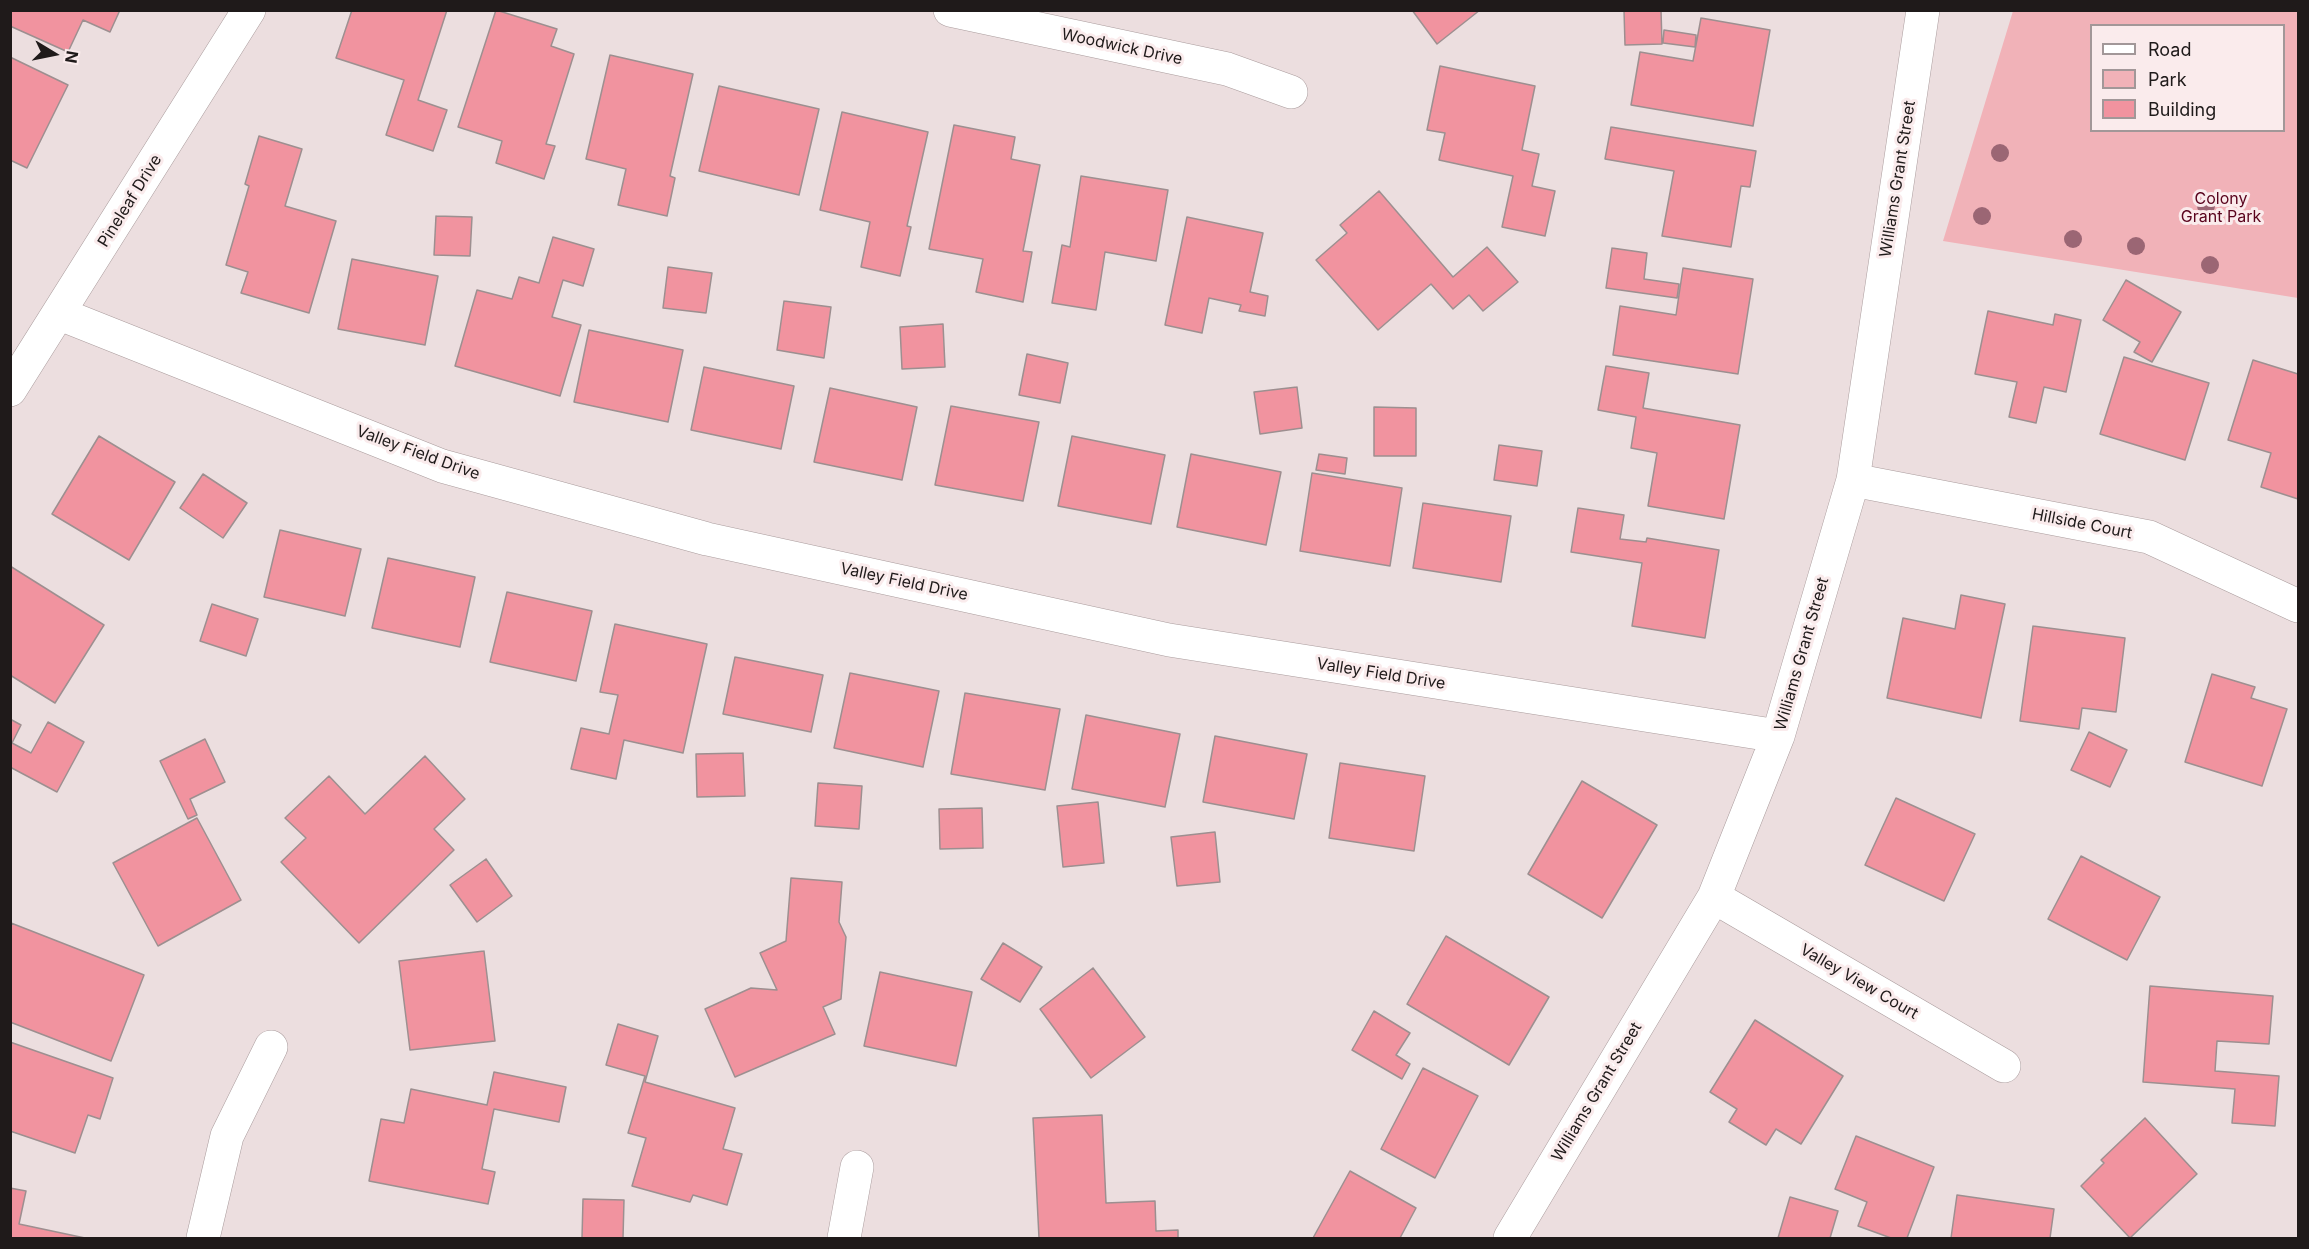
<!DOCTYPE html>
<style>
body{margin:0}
#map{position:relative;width:2309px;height:1249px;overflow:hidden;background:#ecdedf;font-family:Inter,sans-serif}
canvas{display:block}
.frame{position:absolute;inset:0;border:12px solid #1f1a1a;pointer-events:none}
.legend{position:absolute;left:2090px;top:24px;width:195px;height:108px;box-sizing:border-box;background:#faebec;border:2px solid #a29798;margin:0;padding:8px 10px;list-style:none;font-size:18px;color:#1f1a1a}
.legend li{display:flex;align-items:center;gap:12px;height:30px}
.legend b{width:30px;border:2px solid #a29798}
.north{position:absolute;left:24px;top:24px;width:60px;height:60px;-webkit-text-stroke:4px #faebec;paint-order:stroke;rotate:100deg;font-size:16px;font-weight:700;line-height:24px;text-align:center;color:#1f1a1a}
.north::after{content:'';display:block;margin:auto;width:21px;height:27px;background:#1f1a1a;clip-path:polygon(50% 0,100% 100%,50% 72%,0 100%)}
</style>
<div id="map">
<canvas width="2309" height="1249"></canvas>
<div class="frame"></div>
<ul class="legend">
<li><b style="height:8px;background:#fff"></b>Road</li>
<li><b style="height:16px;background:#f1b2b8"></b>Park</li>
<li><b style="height:16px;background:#f1939f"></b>Building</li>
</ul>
<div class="north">N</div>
</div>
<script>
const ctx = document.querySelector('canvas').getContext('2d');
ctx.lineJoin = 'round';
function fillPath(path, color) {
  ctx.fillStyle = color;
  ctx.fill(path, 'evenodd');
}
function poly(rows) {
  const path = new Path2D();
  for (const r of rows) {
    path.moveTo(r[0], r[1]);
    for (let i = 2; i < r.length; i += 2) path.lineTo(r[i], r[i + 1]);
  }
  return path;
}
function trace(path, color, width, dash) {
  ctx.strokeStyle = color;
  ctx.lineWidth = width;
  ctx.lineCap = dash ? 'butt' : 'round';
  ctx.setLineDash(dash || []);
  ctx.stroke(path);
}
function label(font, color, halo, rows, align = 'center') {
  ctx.font = font + ' Inter,sans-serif';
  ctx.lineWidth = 6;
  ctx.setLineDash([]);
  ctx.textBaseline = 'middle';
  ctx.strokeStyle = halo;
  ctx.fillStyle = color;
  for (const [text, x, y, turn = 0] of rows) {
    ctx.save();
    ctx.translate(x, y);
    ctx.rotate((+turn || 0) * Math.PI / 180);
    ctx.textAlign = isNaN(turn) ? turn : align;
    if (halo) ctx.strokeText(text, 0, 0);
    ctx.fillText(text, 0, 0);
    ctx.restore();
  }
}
fillPath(poly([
 [2013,11,2298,11,2298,298,1943,241],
 [2092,26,2284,26,2284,130,2092,130]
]), '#f1b2b8');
const building = poly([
 [10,10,120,10,110,32,83,20,68,52,10,26,10,10],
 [352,10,447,10,418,100,447,110,433,151,386,135,404,80,336,58,352,10],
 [496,10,557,29,551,46,574,54,546,144,555,146,544,179,496,163,502,141,458,127,496,10],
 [1412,10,1480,10,1437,44,1412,10],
 [1624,10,1661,10,1662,44,1625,45,1624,10],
 [1701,18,1770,30,1753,126,1631,105,1640,52,1693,61,1701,18],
 [1664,30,1696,35,1695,47,1663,43,1664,30],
 [610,55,693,74,670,176,675,178,667,216,618,205,626,169,586,159,610,55],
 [10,57,68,85,27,168,10,160,10,57],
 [1440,66,1535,86,1522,150,1539,154,1532,186,1555,191,1545,236,1502,227,1513,176,1439,160,1445,133,1427,130,1440,66],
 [719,86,819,109,799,195,699,171,719,86],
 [842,112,928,132,907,226,911,227,900,276,861,267,870,222,820,210,842,112],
 [954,125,1015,137,1011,159,1040,165,1023,251,1032,252,1023,302,976,292,983,259,929,249,954,125],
 [1611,127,1756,151,1750,187,1741,186,1731,247,1662,236,1674,171,1605,159,1611,127],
 [259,136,302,149,285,206,336,221,309,313,241,293,248,272,226,265,249,186,245,184,259,136],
 [1081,176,1168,190,1156,261,1105,252,1096,310,1052,303,1062,245,1070,247,1081,176],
 [1379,191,1453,277,1487,247,1518,282,1483,311,1469,295,1453,309,1431,284,1378,330,1316,260,1347,233,1340,225,1379,191],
 [436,216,472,217,470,256,434,255,436,216],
 [1187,217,1263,233,1250,292,1268,296,1265,316,1239,311,1241,305,1209,298,1202,333,1165,325,1187,217],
 [553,237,594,249,583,286,563,280,552,317,581,325,560,396,455,366,477,290,512,299,519,277,539,283,553,237],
 [1612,248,1647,253,1644,279,1679,284,1677,298,1606,288,1612,248],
 [352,259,438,276,425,345,338,329,352,259],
 [668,267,712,273,706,313,663,308,668,267],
 [1683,268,1753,279,1738,374,1613,355,1620,306,1676,315,1683,268],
 [2126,280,2181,312,2152,362,2134,352,2140,342,2103,320,2126,280],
 [784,301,831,307,824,358,777,350,784,301],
 [1988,311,2053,325,2055,314,2081,320,2066,392,2044,387,2036,423,2009,417,2017,382,1975,374,1988,311],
 [943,324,945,367,902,369,900,327,943,324],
 [589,330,683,350,668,422,574,402,589,330],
 [1027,354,1068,363,1060,403,1019,395,1027,354],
 [2124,357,2209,383,2185,460,2100,434,2124,357],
 [2253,360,2298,374,2298,499,2261,487,2271,453,2228,440,2253,360],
 [1606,366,1649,373,1643,408,1740,425,1724,519,1648,506,1657,453,1631,448,1636,417,1598,410,1606,366],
 [704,367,794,386,781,449,691,430,704,367],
 [1297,387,1302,428,1260,434,1254,392,1297,387],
 [830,388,917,407,902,480,814,462,830,388],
 [951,406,1039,422,1023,501,935,485,951,406],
 [1374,407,1416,408,1416,456,1374,456,1374,407],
 [99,436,175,482,129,560,52,514,99,436],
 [1072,436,1165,455,1151,524,1058,506,1072,436],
 [1499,445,1542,451,1537,486,1494,480,1499,445],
 [1191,454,1281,472,1266,545,1177,527,1191,454],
 [1319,454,1347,458,1345,474,1316,470,1319,454],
 [1312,473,1402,488,1390,566,1300,551,1312,473],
 [203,474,247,503,223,538,180,508,203,474],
 [1423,503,1511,516,1501,582,1413,568,1423,503],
 [1578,508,1624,515,1620,539,1646,542,1647,538,1719,550,1705,638,1632,626,1642,563,1571,552,1578,508],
 [280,530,361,549,345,616,264,597,280,530],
 [388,558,475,577,460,647,372,628,388,558],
 [10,566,104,625,55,703,10,675,10,566],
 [507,592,592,611,576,681,490,662,507,592],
 [1961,595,2005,604,1981,718,1887,698,1903,618,1955,629,1961,595],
 [212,604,258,619,246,656,200,641,212,604],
 [615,624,707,644,683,753,624,740,616,779,571,769,581,728,609,734,618,695,600,692,615,624],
 [2033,626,2125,638,2116,712,2082,708,2079,729,2020,721,2033,626],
 [735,657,823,675,811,732,723,714,735,657],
 [850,673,939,691,923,767,834,748,850,673],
 [2212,674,2255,687,2251,698,2287,709,2262,786,2185,762,2212,674],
 [965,693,1060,709,1045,790,951,774,965,693],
 [1086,715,1180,734,1165,807,1072,789,1086,715],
 [10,719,21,725,12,743,31,753,48,722,84,742,57,792,10,767,10,719],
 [2089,732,2127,750,2110,787,2071,770,2089,732],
 [1215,736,1307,754,1294,819,1203,802,1215,736],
 [205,739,225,782,190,799,197,815,188,819,160,761,205,739],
 [743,753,745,796,697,797,696,754,743,753],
 [425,756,465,799,434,829,454,850,359,943,281,862,306,838,285,818,329,776,365,814,425,756],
 [1340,763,1425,776,1414,851,1329,838,1340,763],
 [1582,781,1657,825,1602,918,1528,874,1582,781],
 [818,783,862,786,859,829,815,826,818,783],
 [1896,798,1975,834,1944,901,1865,865,1896,798],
 [1098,802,1104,863,1063,867,1057,806,1098,802],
 [982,808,983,848,940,849,939,809,982,808],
 [197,818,241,900,158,946,113,863,197,818],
 [1215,832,1220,882,1177,886,1171,837,1215,832],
 [2081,856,2160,897,2127,960,2048,919,2081,856],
 [486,859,512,896,477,922,450,885,486,859],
 [791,878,842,882,839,922,846,937,841,999,823,1007,835,1034,735,1077,705,1009,751,988,777,990,760,953,786,941,791,878],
 [11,923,144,975,111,1061,10,1022,11,923],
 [1446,936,1549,997,1509,1065,1407,1004,1446,936],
 [1003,943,1042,967,1020,1002,981,979,1003,943],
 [484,951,495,1041,410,1050,399,961,484,951],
 [1093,968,1145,1037,1091,1078,1040,1009,1093,968],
 [880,972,972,992,956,1066,864,1046,880,972],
 [2150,986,2273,996,2269,1044,2217,1041,2215,1071,2279,1076,2275,1126,2232,1123,2235,1089,2143,1082,2150,986],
 [1374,1011,1410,1033,1396,1055,1410,1064,1402,1079,1352,1050,1374,1011],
 [1755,1020,1843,1076,1801,1144,1776,1129,1766,1145,1729,1122,1737,1109,1710,1092,1755,1020],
 [618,1024,658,1036,645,1082,735,1108,723,1149,742,1154,727,1205,693,1195,690,1202,632,1186,646,1138,628,1133,645,1076,606,1065,618,1024],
 [10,1042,113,1078,100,1119,88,1115,75,1153,10,1131,10,1042],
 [1423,1068,1478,1096,1435,1178,1381,1149,1423,1068],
 [494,1072,566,1087,559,1122,494,1109,482,1169,495,1172,488,1204,369,1181,381,1119,404,1123,411,1089,487,1105,494,1072],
 [1102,1115,1106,1203,1155,1201,1156,1231,1178,1230,1178,1238,1039,1238,1033,1118,1102,1115],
 [2145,1118,2197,1174,2130,1238,2081,1186,2104,1163,2101,1160,2145,1118],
 [1856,1136,1934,1167,1907,1238,1891,1238,1858,1226,1867,1202,1835,1189,1856,1136],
 [1350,1171,1416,1208,1400,1238,1313,1238,1350,1171],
 [10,1188,26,1191,19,1224,85,1238,10,1238,10,1188],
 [1957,1195,2054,1209,2050,1238,1951,1238,1957,1195],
 [1790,1197,1838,1211,1830,1238,1778,1238,1790,1197],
 [583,1199,624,1200,623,1238,582,1238,583,1199]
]);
fillPath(building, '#f1939f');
trace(building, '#9d8f90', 1.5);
const minor = poly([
 [950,10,1227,69,1291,92],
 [60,314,442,466,707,539,1169,640,1778,736],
 [10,390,249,10],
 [1853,480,2149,537,2298,606],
 [1714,897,2004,1066],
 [203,1238,227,1136,271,1047],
 [844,1238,857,1167],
 [1510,1238,1714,897,1778,736,1853,480,1923,10]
]);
trace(minor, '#aa9c9d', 34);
trace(minor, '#fff', 33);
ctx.fillStyle = '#9b6674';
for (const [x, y] of [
 [2000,153],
 [2206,206],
 [1982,216],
 [2073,239],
 [2136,246],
 [2210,265]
]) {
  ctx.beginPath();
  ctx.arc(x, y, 9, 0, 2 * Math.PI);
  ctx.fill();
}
label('16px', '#1f1a1a', '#faebec', [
 ["Woodwick Drive",1122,47,12],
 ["Williams Grant Street",1898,179,-81],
 ["Pineleaf Drive",130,201,-58],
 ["Valley Field Drive",418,453,20],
 ["Hillside Court",2082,524,11],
 ["Valley Field Drive",904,582,12],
 ["Williams Grant Street",1802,654,-74],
 ["Valley Field Drive",1381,674,9],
 ["Valley View Court",1859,982,30],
 ["Williams Grant Street",1597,1092,-59]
]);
label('16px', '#59031d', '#faebec', [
 ["Colony",2221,199],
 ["Grant Park",2221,217]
]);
</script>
